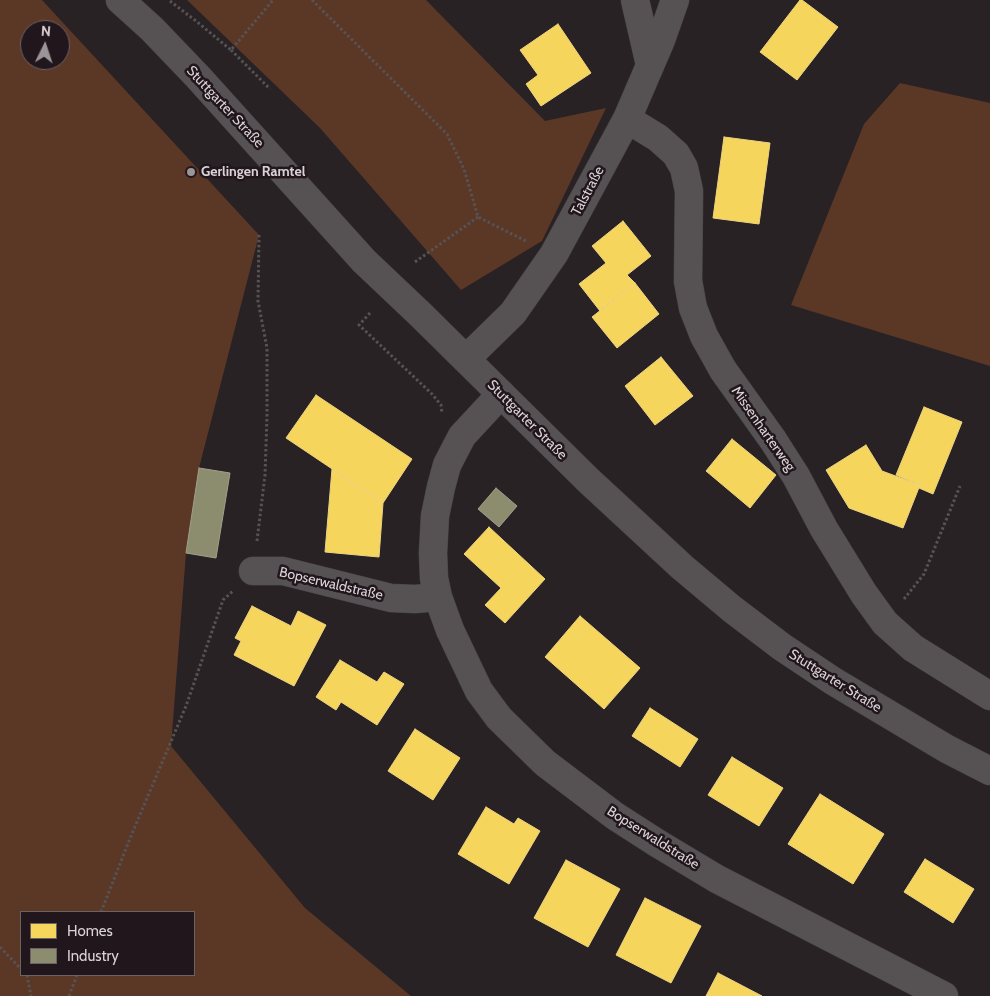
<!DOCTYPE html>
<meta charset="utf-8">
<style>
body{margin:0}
#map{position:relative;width:990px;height:996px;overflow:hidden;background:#282225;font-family:Cabin,sans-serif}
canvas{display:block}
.legend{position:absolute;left:20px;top:911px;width:175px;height:65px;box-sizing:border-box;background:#21161c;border:1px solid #6b6266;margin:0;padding:6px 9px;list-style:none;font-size:15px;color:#dad3d6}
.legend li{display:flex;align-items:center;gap:10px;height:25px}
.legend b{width:25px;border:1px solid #6b6266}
.north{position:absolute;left:20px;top:20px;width:50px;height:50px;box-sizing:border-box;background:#21161c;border:1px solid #6b6266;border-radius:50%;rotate:4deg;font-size:14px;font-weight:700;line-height:20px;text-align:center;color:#dad3d6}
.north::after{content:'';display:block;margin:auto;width:18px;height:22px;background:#9c9598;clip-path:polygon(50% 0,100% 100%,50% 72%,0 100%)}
</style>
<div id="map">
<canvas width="990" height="996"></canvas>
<ul class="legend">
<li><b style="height:14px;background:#f6d55c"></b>Homes</li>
<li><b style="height:14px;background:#8c8c6e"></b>Industry</li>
</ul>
<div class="north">N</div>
</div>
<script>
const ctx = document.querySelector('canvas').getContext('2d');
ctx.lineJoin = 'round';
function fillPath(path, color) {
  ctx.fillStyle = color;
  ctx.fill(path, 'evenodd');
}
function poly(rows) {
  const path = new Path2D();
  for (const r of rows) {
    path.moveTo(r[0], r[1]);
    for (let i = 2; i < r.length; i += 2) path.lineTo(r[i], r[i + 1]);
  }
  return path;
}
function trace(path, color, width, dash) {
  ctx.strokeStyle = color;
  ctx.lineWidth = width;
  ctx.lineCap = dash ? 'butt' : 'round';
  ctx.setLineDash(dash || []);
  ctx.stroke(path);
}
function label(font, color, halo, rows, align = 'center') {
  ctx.font = font + ' Cabin,sans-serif';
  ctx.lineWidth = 5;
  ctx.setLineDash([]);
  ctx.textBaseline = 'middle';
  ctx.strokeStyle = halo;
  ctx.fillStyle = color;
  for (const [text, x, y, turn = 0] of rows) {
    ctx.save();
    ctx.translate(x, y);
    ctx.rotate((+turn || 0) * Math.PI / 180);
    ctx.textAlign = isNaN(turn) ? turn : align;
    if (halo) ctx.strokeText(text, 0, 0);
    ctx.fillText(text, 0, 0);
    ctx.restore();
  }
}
fillPath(poly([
 [0,0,42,0,259,235,199,468,186,553,171,746,305,908,411,996,0,996],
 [30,30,60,30,60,60,30,60],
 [194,912,194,975,21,975,21,912],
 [187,0,426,0,545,121,606,108,542,241,461,290,320,128],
 [900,83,990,103,990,366,791,305,864,124]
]), '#5b3726');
const homes = poly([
 [800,0,802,0,838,27,797,80,760,52,800,0],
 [558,24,591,73,541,106,526,84,538,75,520,50,558,24],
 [724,137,770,143,759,224,713,218,724,137],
 [623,221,651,256,627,275,635,283,600,311,579,284,606,263,592,246,623,221],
 [635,283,659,314,617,348,592,317,635,283],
 [661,357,693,396,655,425,625,386,661,357],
 [316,395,412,459,383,503,286,438,316,395],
 [924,407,962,422,933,494,919,488,920,485,896,475,924,407],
 [732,439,776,475,750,508,706,471,732,439],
 [866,445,882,471,920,485,903,528,849,508,826,470,866,445],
 [332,469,383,503,379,557,325,552,332,469],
 [489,527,545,579,505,623,485,605,501,588,464,554,489,527],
 [252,606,291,626,298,611,326,625,294,686,234,655,241,641,235,638,252,606],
 [580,616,640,668,604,709,545,657,580,616],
 [340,660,377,682,384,672,404,684,377,725,341,702,336,710,316,697,340,660],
 [650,708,698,739,680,767,632,736,650,708],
 [415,729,460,758,433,800,388,771,415,729],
 [732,757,783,788,759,826,708,795,732,757],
 [820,794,884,834,853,884,788,844,820,794],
 [486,807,514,824,518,818,540,831,509,884,458,854,486,807],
 [925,859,974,889,953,923,904,892,925,859],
 [566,860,620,889,588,947,534,918,566,860],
 [645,898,701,926,671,983,616,955,645,898],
 [718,973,762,996,706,996,718,973]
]);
fillPath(homes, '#f6d55c');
trace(homes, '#eed481', 1);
const industry = poly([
 [199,468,230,473,216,558,186,553,199,468],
 [496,488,517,506,499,527,478,509,496,488]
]);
fillPath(industry, '#8c8c6e');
trace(industry, '#a3a18d', 1);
const street = poly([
 [635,0,650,65],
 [627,119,658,138,676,154,684,168,689,191,688,281,693,308,704,336,723,370,773,440,796,476,824,529,864,594,885,623,913,648,990,696],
 [466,359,513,313,554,254,627,119,661,40,675,0],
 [501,394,462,436,447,465,441,487,435,516,433,553,434,578,438,597,450,630,479,691,499,718,545,763,615,816,657,843,717,879,944,996],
 [253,571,283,571,391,598,415,599,438,597]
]);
const secondary = poly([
 [120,0,152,29,198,77,364,261,421,315,588,480,682,567,732,609,782,647,833,681,947,749,990,771]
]);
trace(street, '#454042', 29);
trace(secondary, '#454042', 29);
trace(poly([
 [312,0,447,134,464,169,478,217,526,241],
 [170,1,196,21,231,50,273,0],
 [231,50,270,89],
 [415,262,478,217],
 [370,313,359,325,432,394,441,405,442,413],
 [257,541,265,475,267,416,267,348,258,301,259,235],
 [904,599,924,574,960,486],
 [101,912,131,836,186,706,223,600,233,591],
 [0,947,21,969],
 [27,975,31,996],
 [69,996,77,975]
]), '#575355', 3, [2.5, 2.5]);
trace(street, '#565254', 28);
trace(secondary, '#565254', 28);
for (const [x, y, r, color] of [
 [191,172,5,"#9c9598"]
]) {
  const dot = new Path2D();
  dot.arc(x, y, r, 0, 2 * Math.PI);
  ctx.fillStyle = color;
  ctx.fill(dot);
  trace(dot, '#21161c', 2);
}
label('14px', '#dad3d6', '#21161c', [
 ["Stuttgarter Straße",225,107,47],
 ["Talstraße",588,191,-62],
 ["Stuttgarter Straße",527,420,45],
 ["Missenharterweg",763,429,55],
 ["Bopserwaldstraße",331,584,13],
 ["Stuttgarter Straße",835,681,32],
 ["Bopserwaldstraße",653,838,32]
]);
label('bold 14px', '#dad3d6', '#21161c', [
 ["Gerlingen Ramtel",201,172]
], 'left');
</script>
